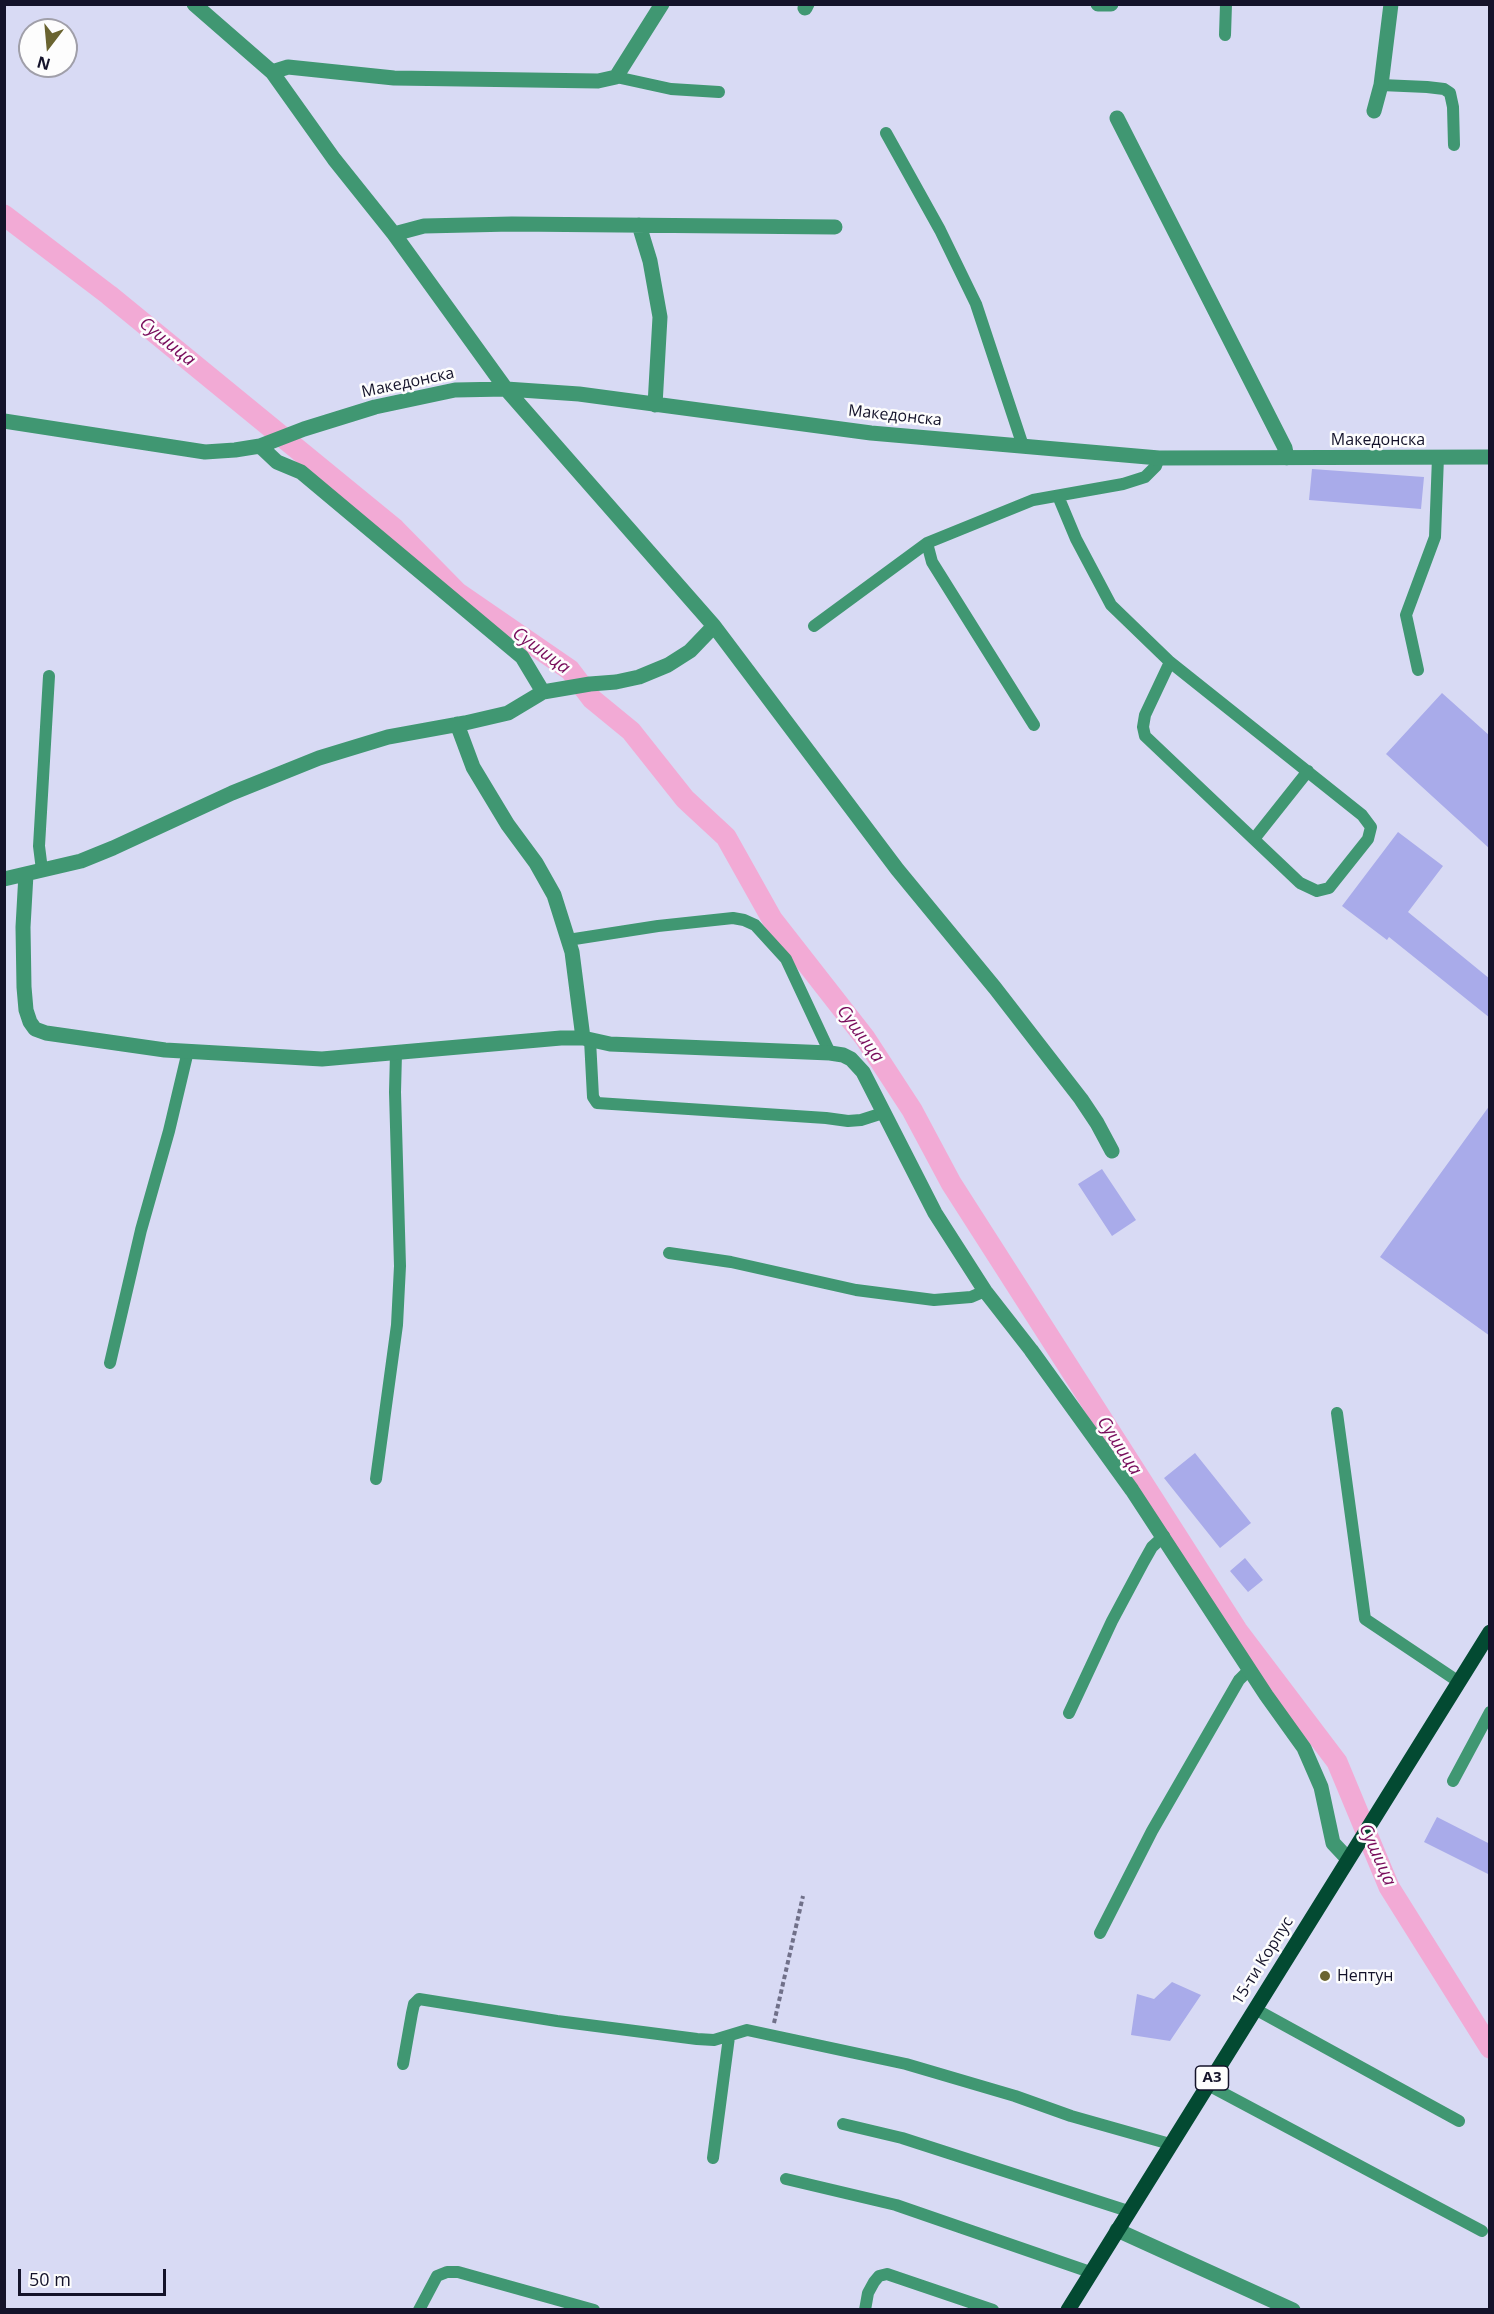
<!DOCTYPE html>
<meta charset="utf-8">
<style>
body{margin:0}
#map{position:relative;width:1494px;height:2314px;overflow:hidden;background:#d8daf4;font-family:"Open Sans",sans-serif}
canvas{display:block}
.frame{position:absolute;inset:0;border:6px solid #14132a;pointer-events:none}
.north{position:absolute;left:18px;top:18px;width:60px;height:60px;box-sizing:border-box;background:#fdfdfd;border:2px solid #a09fa9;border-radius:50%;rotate:196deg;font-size:16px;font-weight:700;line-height:24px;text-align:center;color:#14132a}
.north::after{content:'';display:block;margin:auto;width:21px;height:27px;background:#6a6431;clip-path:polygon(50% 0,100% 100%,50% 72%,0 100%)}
.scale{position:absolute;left:18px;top:2269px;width:148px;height:27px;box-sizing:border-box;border:3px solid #14132a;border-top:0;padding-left:8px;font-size:18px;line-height:21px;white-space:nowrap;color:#14132a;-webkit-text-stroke:4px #fdfdfd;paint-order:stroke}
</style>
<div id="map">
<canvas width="1494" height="2314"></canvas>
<div class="frame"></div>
<div class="north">N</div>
<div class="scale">50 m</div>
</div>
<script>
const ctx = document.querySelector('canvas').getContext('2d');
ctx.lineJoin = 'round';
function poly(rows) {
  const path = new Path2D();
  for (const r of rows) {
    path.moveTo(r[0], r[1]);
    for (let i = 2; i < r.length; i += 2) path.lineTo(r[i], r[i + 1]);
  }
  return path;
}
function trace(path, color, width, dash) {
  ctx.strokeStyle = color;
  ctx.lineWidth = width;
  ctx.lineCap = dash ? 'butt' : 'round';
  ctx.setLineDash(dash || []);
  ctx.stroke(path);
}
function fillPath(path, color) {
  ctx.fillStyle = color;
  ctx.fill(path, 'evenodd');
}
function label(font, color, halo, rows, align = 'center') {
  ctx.font = font + ' "Open Sans",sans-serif';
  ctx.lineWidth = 5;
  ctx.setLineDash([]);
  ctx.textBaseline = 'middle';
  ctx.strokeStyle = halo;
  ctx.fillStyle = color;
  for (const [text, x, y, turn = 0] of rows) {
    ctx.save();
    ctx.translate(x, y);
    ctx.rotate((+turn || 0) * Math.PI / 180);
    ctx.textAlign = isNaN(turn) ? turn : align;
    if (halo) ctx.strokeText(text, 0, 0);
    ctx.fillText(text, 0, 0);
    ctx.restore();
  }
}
trace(poly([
 [4,215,109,295,395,529,458,593,570,670,592,699,631,731,685,799,726,837,772,919,865,1038,912,1110,951,1183,1237,1630,1337,1762,1389,1887,1490,2048]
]), '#f2aad5', 21);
fillPath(poly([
 [1312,469,1424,477,1421,509,1309,500],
 [1442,693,1490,736,1490,849,1386,754],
 [1398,832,1443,866,1408,912,1490,979,1490,1018,1389,937,1387,940,1342,906],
 [1490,1105,1490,1336,1380,1257],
 [1102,1169,1136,1220,1112,1236,1078,1184],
 [1195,1453,1251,1523,1220,1548,1164,1478],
 [1245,1558,1263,1580,1248,1592,1230,1571],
 [1437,1817,1490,1844,1490,1875,1424,1842],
 [1172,1982,1201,1995,1170,2041,1131,2035,1137,1994,1154,1999]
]), '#a9abea');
trace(poly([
 [774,2023,803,1896]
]), '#707089', 4, [4.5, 3]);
trace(poly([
 [1225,35,1226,4],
 [616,77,671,89,719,92],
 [1381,85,1427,87,1444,89,1450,93,1453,107,1454,145],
 [886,133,940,230,976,304,1023,446],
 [1058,496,1076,539,1111,605,1170,662,1362,815,1371,827,1368,839,1329,888,1317,891,1300,883,1145,736,1143,727,1145,715,1170,662],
 [927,543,932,562,1034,725],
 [814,626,927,543,1033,500,1123,484,1145,477,1156,466,1159,458],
 [1418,670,1406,615,1435,537,1438,457],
 [1254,839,1308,771],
 [42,870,39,846,49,676],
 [568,940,658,926,733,918,744,920,755,925,786,959,830,1053],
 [590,1040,593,1097,597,1103,826,1118,848,1121,861,1120,883,1113],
 [669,1253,731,1262,856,1290,934,1300,971,1297,985,1291],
 [110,1363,141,1230,169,1131,188,1051],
 [1337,1413,1365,1619,1459,1682],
 [376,1479,397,1325,400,1266,395,1092,396,1053],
 [1069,1713,1112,1621,1143,1563,1152,1547,1164,1536],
 [1453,1781,1490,1712],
 [1100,1933,1152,1831,1239,1680,1249,1670],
 [1255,2009,1459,2121],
 [403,2064,412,2013,414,2004,419,1999,557,2021,697,2039,714,2040,747,2030,906,2064,1015,2096,1071,2116,1170,2144],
 [1208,2085,1482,2231],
 [843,2124,902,2138,1128,2211],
 [713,2158,729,2037],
 [786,2179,896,2205,1090,2272],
 [419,2310,437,2276,447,2272,458,2272,594,2310],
 [865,2310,868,2293,874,2282,879,2276,887,2274,993,2310]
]), '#409772', 12);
trace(poly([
 [194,4,272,72,334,159,394,234,506,389,714,626,897,869,995,988,1081,1099,1097,1123,1112,1151],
 [1098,4,1111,4],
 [805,8,807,4],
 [272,72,288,67,394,78,598,81,616,77,662,4],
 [1374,111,1381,85,1391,4],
 [1117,118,1285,448,1287,458],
 [639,225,650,261,660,317,655,405],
 [394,234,424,226,512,224,835,227],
 [4,421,205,452,235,450,260,446,304,429,375,407,455,390,506,389,579,394,871,433,1159,458,1490,457],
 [260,446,277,462,301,472,522,657,543,692],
 [457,724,473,767,508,825,536,863,554,895,572,952,583,1038],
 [26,874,23,927,24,987,26,1010,30,1022,35,1029,46,1033,165,1050,322,1059,561,1038,583,1038,610,1044,830,1053,843,1055,851,1059,863,1072,935,1213,985,1291,1031,1350,1132,1490,1266,1695,1304,1748,1321,1787,1333,1843,1348,1859],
 [4,879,81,861,113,848,232,793,319,758,388,737,465,723,508,713,543,692,590,684,616,682,639,677,668,665,690,651,714,626],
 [1117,2230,1293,2310]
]), '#409772', 15);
trace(poly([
 [1068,2310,1490,1632]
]), '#034a32', 15);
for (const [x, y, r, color] of [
 [1325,1976,6,"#6a6431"]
]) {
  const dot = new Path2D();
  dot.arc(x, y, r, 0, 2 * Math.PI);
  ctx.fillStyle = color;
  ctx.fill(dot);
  trace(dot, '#fdfdfd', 2);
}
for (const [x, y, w] of [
 [1212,2078,33]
]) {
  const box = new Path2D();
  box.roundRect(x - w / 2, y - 12, w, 24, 4.5);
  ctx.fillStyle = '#fdfdfd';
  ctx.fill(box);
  trace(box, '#14132a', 1.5);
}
label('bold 15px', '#14132a', null, [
 ["A3",1212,2078]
]);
label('16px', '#14132a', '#fdfdfd', [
 ["Македонска",408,383,-12],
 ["Македонска",895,416,6],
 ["Македонска",1378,440],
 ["15-ти Корпус",1263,1961,-58]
]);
label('16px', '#14132a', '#fdfdfd', [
 ["Нептун",1337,1976]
], 'left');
label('italic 18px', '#780c5b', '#fdfdfd', [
 ["Сушица",167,342,39],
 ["Сушица",541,651,36],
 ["Сушица",860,1034,54],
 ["Сушица",1119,1446,57],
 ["Сушица",1377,1855,66]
]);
</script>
